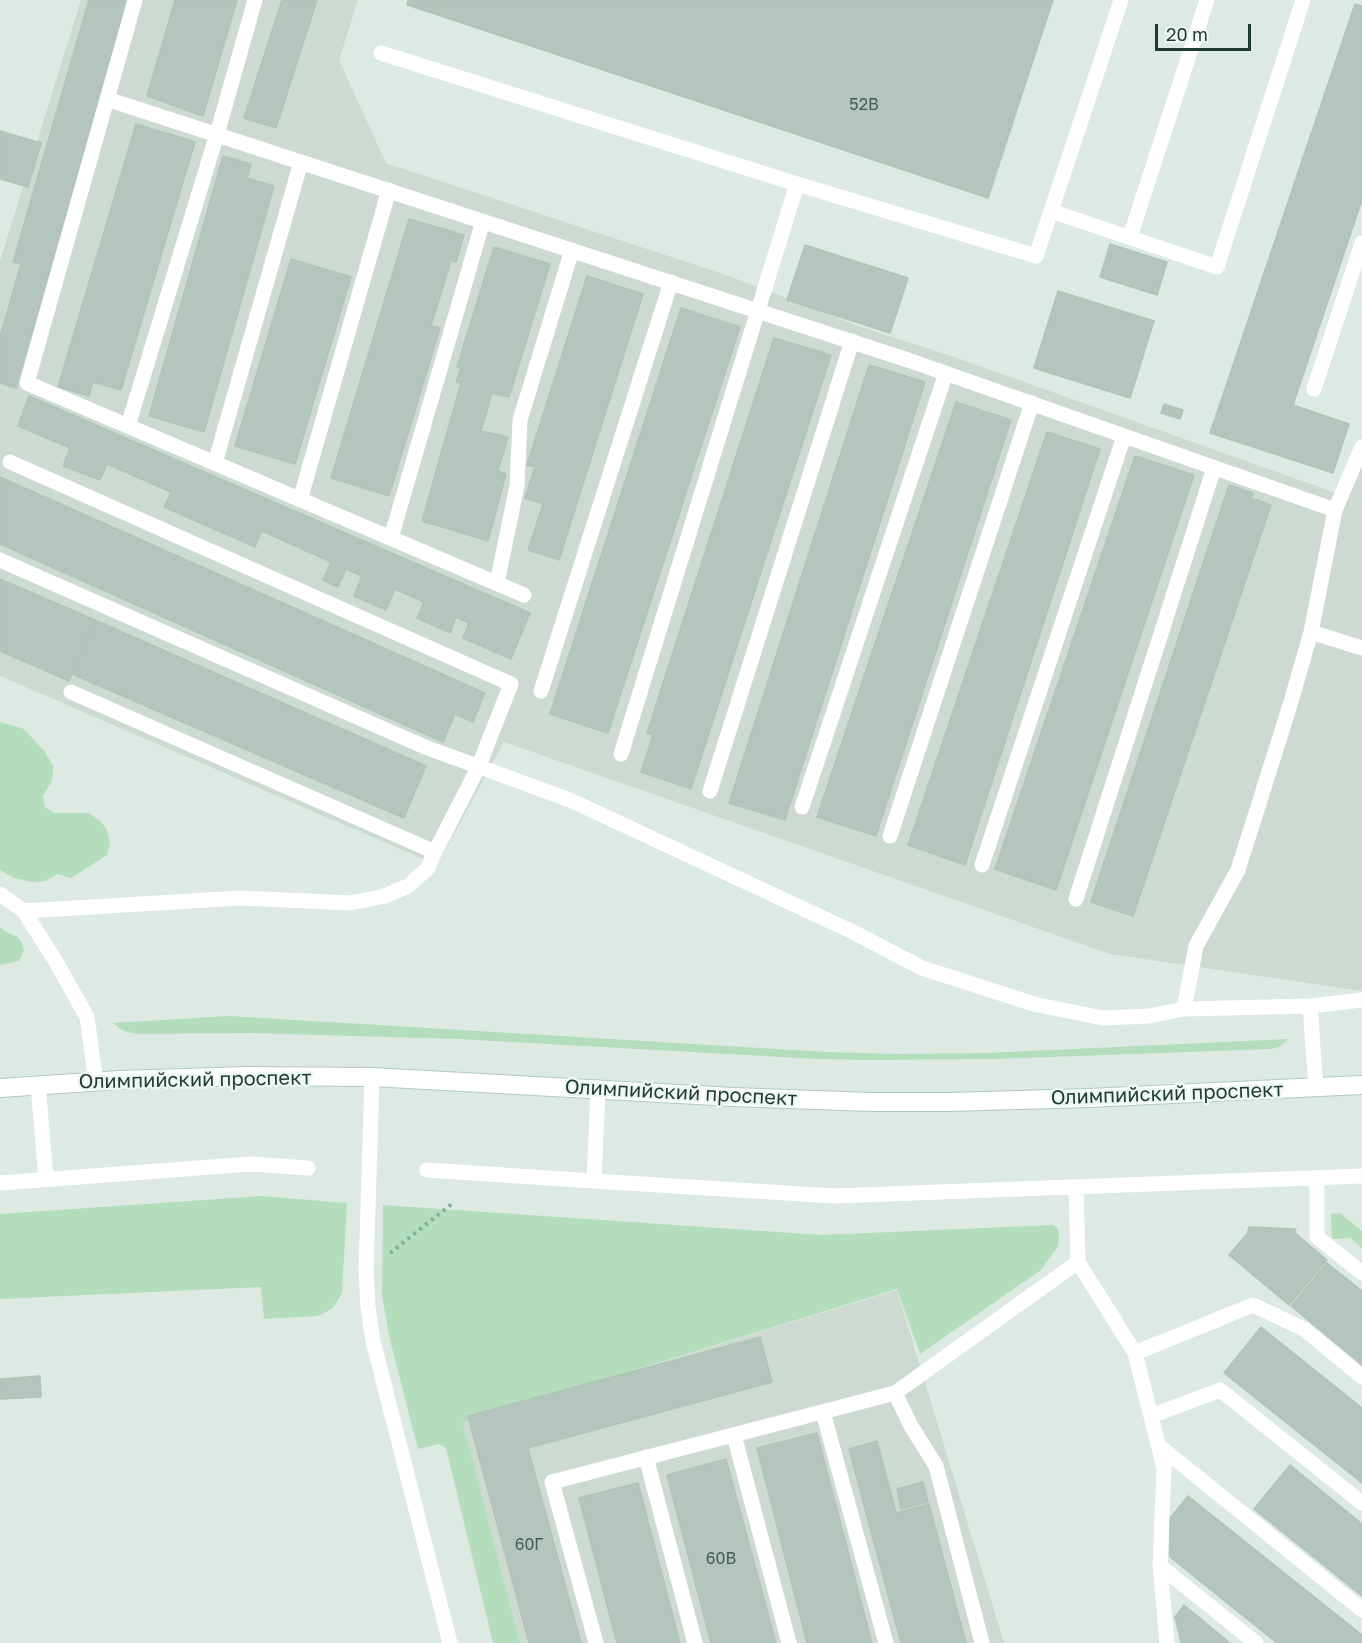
<!DOCTYPE html>
<meta charset="utf-8">
<style>
body{margin:0}
#map{position:relative;width:1362px;height:1643px;overflow:hidden;background:#ddeae3;font-family:"Golos Text",sans-serif}
canvas{display:block}
.scale{position:absolute;left:1155px;top:24px;width:96px;height:27px;box-sizing:border-box;border:3px solid #1e3b30;border-top:0;padding-left:8px;font-size:18px;line-height:21px;white-space:nowrap;color:#1e3b30;-webkit-text-stroke:4px #eef7f1;paint-order:stroke}
</style>
<div id="map">
<canvas width="1362" height="1643"></canvas>
<div class="scale">20 m</div>
</div>
<script>
const ctx = document.querySelector('canvas').getContext('2d');
ctx.lineJoin = 'round';
function fillPath(path, color) {
  ctx.fillStyle = color;
  ctx.fill(path, 'evenodd');
}
function poly(rows) {
  const path = new Path2D();
  for (const r of rows) {
    path.moveTo(r[0], r[1]);
    for (let i = 2; i < r.length; i += 2) path.lineTo(r[i], r[i + 1]);
  }
  return path;
}
function trace(path, color, width, dash) {
  ctx.strokeStyle = color;
  ctx.lineWidth = width;
  ctx.lineCap = dash ? 'butt' : 'round';
  ctx.setLineDash(dash || []);
  ctx.stroke(path);
}
function label(font, color, halo, rows, align = 'center') {
  ctx.font = font + ' "Golos Text",sans-serif';
  ctx.lineWidth = 5;
  ctx.setLineDash([]);
  ctx.textBaseline = 'middle';
  ctx.strokeStyle = halo;
  ctx.fillStyle = color;
  for (const [text, x, y, turn = 0] of rows) {
    ctx.save();
    ctx.translate(x, y);
    ctx.rotate((+turn || 0) * Math.PI / 180);
    ctx.textAlign = isNaN(turn) ? turn : align;
    if (halo) ctx.strokeText(text, 0, 0);
    ctx.fillText(text, 0, 0);
    ctx.restore();
  }
}
fillPath(poly([
 [81,0,358,0,339,60,386,163,729,276,859,326,957,358,1347,497,1362,462,1362,991,1110,954,504,742,437,865,0,676,0,261],
 [897,1290,1004,1643,520,1643,463,1423]
]), '#ccdad2');
fillPath(poly([
 [0,722,24,729,45,752,53,766,52,781,43,796,45,807,54,813,88,813,101,821,107,830,110,843,107,855,71,878,58,874,45,881,32,882,14,878,0,870],
 [0,927,6,932,16,936,22,942,24,951,19,961,0,965],
 [229,1016,826,1052,897,1054,987,1053,1289,1039,1279,1047,1270,1049,994,1059,865,1060,818,1059,458,1039,251,1033,136,1034,122,1030,113,1023],
 [262,1196,347,1203,342,1293,333,1308,326,1312,317,1316,264,1319,261,1287,0,1299,0,1214],
 [383,1205,821,1235,1053,1225,1058,1229,1059,1237,1058,1246,1041,1270,920,1354,897,1289,463,1423,520,1643,493,1643,446,1448,439,1444,418,1449,390,1340,382,1296],
 [1340,1213,1362,1231,1362,1248,1350,1238,1332,1239,1331,1214]
]), '#b4ddbb');
const building = poly([
 [89,0,127,0,16,388,0,383,0,337,21,264,13,262,89,0],
 [175,0,237,0,203,116,147,96,175,0],
 [282,0,317,0,276,128,244,118,282,0],
 [408,0,436,0,432,13,407,5,408,0],
 [436,0,1053,0,988,198,432,13,436,0],
 [1355,4,1362,6,1362,200,1293,405,1349,424,1333,473,1210,433,1355,4],
 [136,124,195,142,121,390,93,382,89,396,58,387,136,124],
 [0,131,41,143,28,187,0,179,0,131],
 [223,156,251,164,247,178,274,186,204,432,149,416,223,156],
 [409,219,464,235,456,262,451,261,431,326,440,328,389,496,331,478,409,219],
 [1110,244,1167,262,1157,295,1100,277,1110,244],
 [805,245,908,278,890,333,787,300,805,245],
 [494,247,550,264,509,397,492,393,481,431,508,437,498,471,506,474,488,541,422,521,461,383,456,382,461,368,457,367,494,247],
 [291,259,351,277,295,464,235,446,291,259],
 [587,276,643,294,559,560,528,550,543,504,525,498,535,467,527,465,587,276],
 [1058,291,1154,321,1130,398,1034,368,1058,291],
 [681,308,740,327,608,733,550,714,681,308],
 [774,338,831,355,691,789,641,772,653,735,647,733,774,338],
 [869,365,925,382,785,820,729,803,869,365],
 [29,396,530,613,511,659,463,638,469,623,456,617,450,633,417,618,424,602,395,589,386,610,354,596,362,576,346,569,338,587,323,580,331,562,262,531,255,547,164,507,171,492,107,464,100,480,63,466,70,448,18,426,29,396],
 [956,402,1011,420,876,836,817,817,956,402],
 [1164,404,1183,410,1180,419,1161,413,1164,404],
 [1047,432,1100,449,965,865,908,845,1047,432],
 [1135,456,1194,475,1056,890,995,869,1135,456],
 [0,477,485,693,473,722,455,714,443,742,0,544,0,477],
 [1229,485,1253,493,1251,498,1271,505,1133,916,1091,902,1229,485],
 [0,579,95,620,69,681,0,651,0,579],
 [95,620,426,766,404,818,72,674,95,620],
 [1249,1227,1296,1229,1294,1232,1327,1260,1289,1305,1229,1255,1247,1234,1249,1227],
 [1327,1263,1362,1291,1362,1365,1291,1306,1327,1263],
 [1261,1327,1362,1408,1362,1483,1224,1373,1261,1327],
 [760,1337,772,1382,528,1448,581,1643,529,1643,468,1416,760,1337],
 [40,1376,41,1397,0,1399,0,1379,40,1376],
 [817,1433,872,1643,807,1643,757,1448,817,1433],
 [877,1441,896,1513,929,1504,966,1643,901,1643,849,1449,877,1441],
 [726,1459,776,1643,711,1643,667,1475,726,1459],
 [1290,1465,1362,1524,1362,1596,1254,1509,1290,1465],
 [923,1482,928,1502,901,1509,897,1489,923,1482],
 [638,1483,680,1643,617,1643,579,1498,638,1483],
 [1188,1496,1362,1635,1362,1643,1277,1643,1170,1557,1170,1518,1188,1496],
 [1184,1605,1230,1643,1181,1643,1175,1617,1184,1605]
]);
fillPath(building, '#b3c5bc');
trace(building, '#b0c4b9', 1.5);
const secondary = poly([
 [0,1088,120,1080,247,1076,372,1077,733,1097,871,1102,949,1102,1089,1098,1362,1085]
]);
trace(secondary, '#b0cbbe', 20);
trace(poly([
 [390,1253,453,1203]
]), '#7cb09a', 4, [3, 4.5]);
trace(poly([
 [135,0,27,383,524,595],
 [1121,0,1051,211,1217,267,1303,0],
 [381,53,797,184],
 [107,99,908,360,1335,510],
 [1130,237,1207,0],
 [1314,389,1362,243],
 [128,426,217,134,255,0],
 [1362,447,1335,510,1311,632,1290,705,1238,870,1196,946,1184,1009,1310,1006,1362,1000],
 [10,462,511,684,478,768,435,852,71,692],
 [215,463,301,162],
 [300,500,389,190],
 [391,538,483,221],
 [0,560,425,747,570,800,853,932,922,968,1034,1004,1103,1018,1149,1016,1184,1009],
 [497,583,517,486,520,420,572,250],
 [1311,632,1362,648],
 [541,691,671,282],
 [621,754,797,184,1036,256,1051,211],
 [710,791,852,341],
 [802,807,946,373],
 [890,836,1032,403],
 [982,865,1124,436],
 [0,894,24,911,241,898,351,903,385,896,408,886,427,869,435,852],
 [1076,899,1214,468],
 [24,911,56,962,87,1017,96,1082],
 [1310,1006,1316,1088],
 [372,1077,366,1272,368,1307,373,1341,450,1643],
 [38,1085,46,1179],
 [598,1088,594,1181,834,1196,1362,1176],
 [427,1170,594,1181],
 [1317,1178,1317,1237,1362,1273],
 [0,1183,251,1164,308,1168],
 [1078,1262,1135,1353,1164,1468,1160,1566,1167,1643],
 [1135,1353,1253,1305,1304,1329,1362,1377],
 [895,1393,911,1426,936,1466,982,1643],
 [823,1412,886,1643],
 [1151,1416,1220,1390,1362,1503],
 [734,1435,789,1643],
 [1158,1445,1362,1610],
 [646,1457,695,1643],
 [1160,1566,1256,1643],
 [596,1643,552,1482,895,1393,1078,1262,1076,1187]
]), '#fff', 15);
trace(secondary, '#fff', 18);
label('16px', '#435e53', null, [
 ["52В",864,105],
 ["60Г",529,1545],
 ["60В",721,1559]
]);
label('20px', '#1e3b30', '#eef7f1', [
 ["Олимпийский проспект",195,1080,-1],
 ["Олимпийский проспект",681,1093,3],
 ["Олимпийский проспект",1167,1094,-2]
]);
</script>
